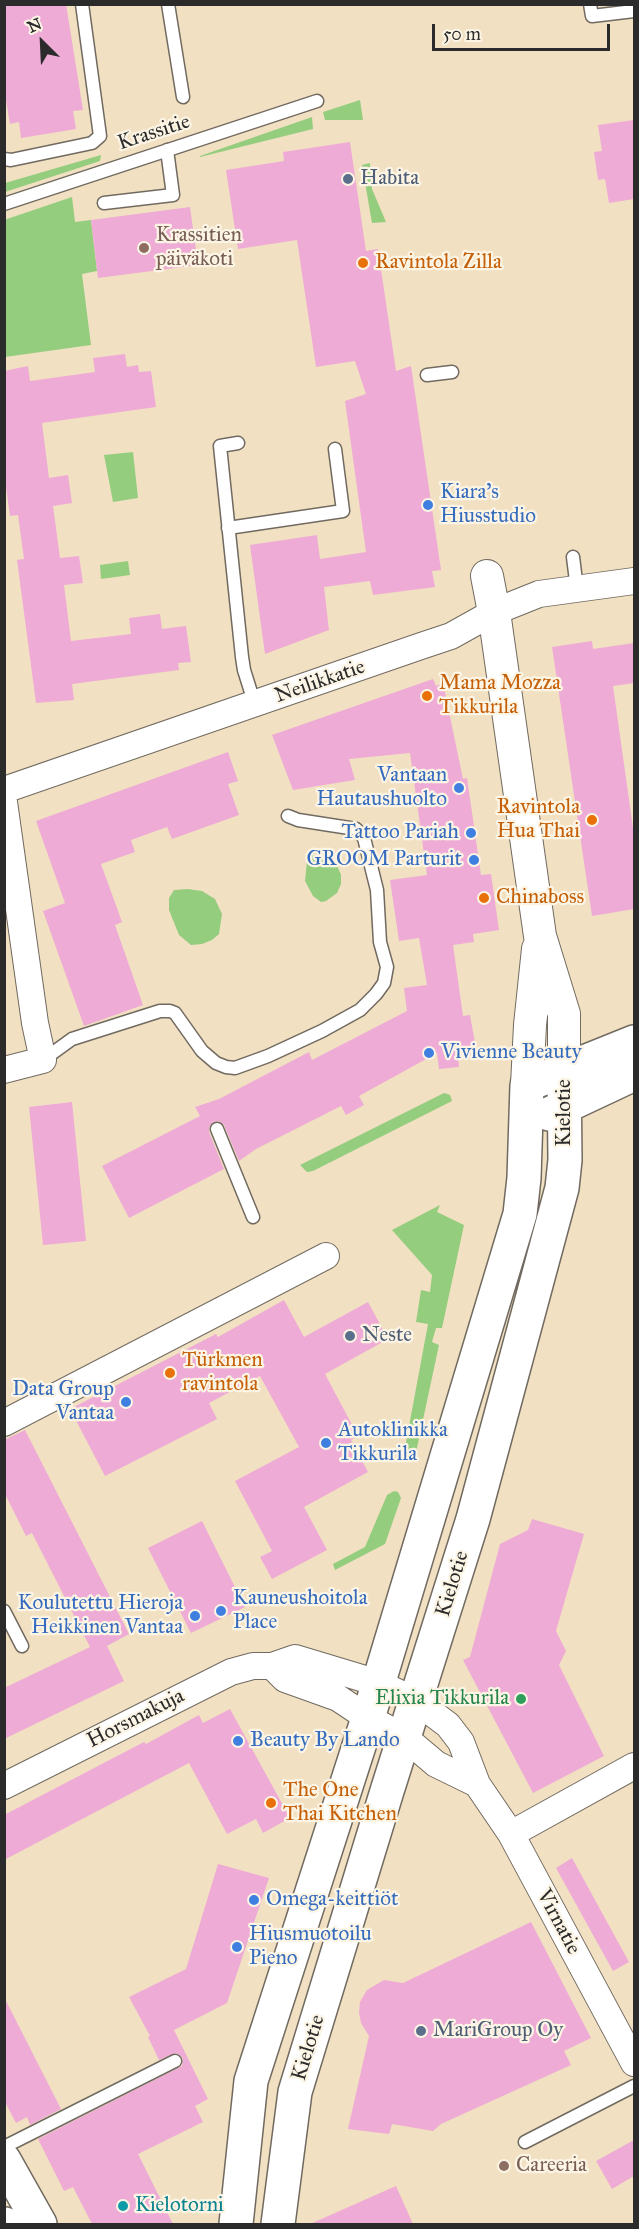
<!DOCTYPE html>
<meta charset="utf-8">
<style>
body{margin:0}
#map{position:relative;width:639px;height:2229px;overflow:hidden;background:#f2e0c2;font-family:"IM FELL Great Primer",serif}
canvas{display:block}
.frame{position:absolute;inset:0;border:6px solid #2b2b2b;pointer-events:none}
.north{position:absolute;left:12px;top:12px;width:60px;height:60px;-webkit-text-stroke:4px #fcf5e5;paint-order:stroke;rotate:336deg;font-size:16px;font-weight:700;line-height:24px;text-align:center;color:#2b2b2b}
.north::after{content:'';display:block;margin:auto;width:21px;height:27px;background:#2b2b2b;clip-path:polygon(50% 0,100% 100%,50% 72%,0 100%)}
.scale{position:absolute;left:432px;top:24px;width:178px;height:27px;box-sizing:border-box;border:3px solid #2b2b2b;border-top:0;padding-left:8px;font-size:18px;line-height:21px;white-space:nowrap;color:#2b2b2b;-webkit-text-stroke:4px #fcf5e5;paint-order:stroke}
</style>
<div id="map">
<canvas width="639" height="2229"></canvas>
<div class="frame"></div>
<div class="north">N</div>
<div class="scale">50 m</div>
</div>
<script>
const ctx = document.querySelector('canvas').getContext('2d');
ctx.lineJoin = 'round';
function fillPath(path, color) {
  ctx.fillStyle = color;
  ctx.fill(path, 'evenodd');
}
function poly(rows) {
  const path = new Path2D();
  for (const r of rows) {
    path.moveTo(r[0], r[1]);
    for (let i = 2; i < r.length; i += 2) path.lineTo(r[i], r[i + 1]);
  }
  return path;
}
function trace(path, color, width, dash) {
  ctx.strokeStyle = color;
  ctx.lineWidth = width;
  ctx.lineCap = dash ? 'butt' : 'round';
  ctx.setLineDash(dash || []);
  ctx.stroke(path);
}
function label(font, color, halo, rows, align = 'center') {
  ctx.font = font + ' "IM FELL Great Primer",serif';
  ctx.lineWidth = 4.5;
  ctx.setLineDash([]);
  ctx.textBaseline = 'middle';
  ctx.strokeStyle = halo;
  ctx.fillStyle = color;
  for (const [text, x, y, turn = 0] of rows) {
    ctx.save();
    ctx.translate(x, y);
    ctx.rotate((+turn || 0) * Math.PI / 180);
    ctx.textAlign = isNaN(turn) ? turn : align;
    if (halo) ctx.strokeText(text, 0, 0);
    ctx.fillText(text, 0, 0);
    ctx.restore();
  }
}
fillPath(poly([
 [360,100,363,120,325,120,323,112],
 [312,117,313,129,200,157,200,156],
 [101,155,100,161,5,192,5,183],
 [370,163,372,189,386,222,372,223,362,165],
 [72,197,75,222,91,220,97,271,82,274,91,345,5,357,4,220],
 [133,452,138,498,113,502,104,455],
 [128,561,130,575,101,579,100,565],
 [313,855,329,858,337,865,341,875,341,884,337,893,326,901,321,902,313,896,305,881,307,861],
 [188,889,202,891,215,899,222,914,219,934,212,940,202,944,191,945,179,935,169,910,169,898,174,890],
 [444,1093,450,1095,452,1101,313,1171,307,1172,300,1165],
 [440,1205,437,1212,464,1225,442,1328,436,1328,432,1342,439,1345,414,1462,409,1461,404,1453,428,1324,416,1322,421,1290,430,1292,432,1275,392,1230],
 [394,1491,398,1492,401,1498,385,1544,335,1570,333,1564,365,1547,387,1495]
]), '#95cd7f');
fillPath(poly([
 [4,4,66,4,83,110,73,111,76,129,21,138,19,122,10,124,4,88],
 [634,120,634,199,609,203,605,179,598,180,594,152,602,151,598,125],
 [350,142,366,251,378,249,396,371,411,366,441,570,432,571,435,587,373,595,370,581,324,587,329,630,265,654,250,545,317,535,320,559,366,552,345,401,366,394,355,361,316,367,297,240,238,249,226,170,284,161,283,152],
 [190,207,198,265,98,278,91,220],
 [125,354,127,367,138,365,139,372,151,371,156,407,42,423,49,478,68,475,72,503,53,506,60,558,79,556,83,583,64,585,71,641,131,634,129,618,160,614,162,629,186,626,191,662,178,663,179,670,72,684,74,700,36,703,17,560,24,559,18,515,10,516,4,472,4,371,28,366,30,381,95,372,93,358],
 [592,641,593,649,634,643,634,683,613,686,634,835,634,909,592,916,552,647],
 [433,679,436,686,443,683,463,779,467,778,481,875,491,874,499,930,473,934,474,942,453,945,463,1016,470,1015,477,1054,458,1056,459,1067,439,1069,437,1053,359,1096,364,1105,346,1115,341,1106,256,1149,239,1161,224,1125,219,1121,213,1122,209,1127,209,1132,224,1169,129,1218,102,1166,200,1116,195,1107,219,1099,309,1052,312,1060,407,1011,404,988,427,985,419,938,399,941,390,880,427,875,410,753,349,759,355,780,293,790,272,735],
 [228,752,238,781,228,784,239,815,172,839,167,827,131,840,135,852,101,864,122,922,115,925,143,1005,84,1026,43,911,65,903,36,821],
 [72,1102,86,1241,43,1245,29,1107],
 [284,1300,304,1337,368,1302,388,1339,325,1374,358,1436,351,1440,368,1472,304,1507,327,1550,272,1579,260,1557,272,1551,235,1481,299,1447,260,1376,209,1403,217,1419,105,1476,70,1409,216,1334,218,1337],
 [25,1430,129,1634,107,1646,124,1681,4,1739,4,1688,90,1647,32,1533,26,1536,4,1492,4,1440],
 [532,1519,584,1534,556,1631,566,1651,559,1665,604,1756,533,1793,463,1660,470,1657,500,1544,528,1530],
 [202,1521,245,1607,191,1633,148,1548],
 [230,1709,290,1818,263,1833,256,1819,227,1834,189,1763,4,1860,4,1815,144,1742,146,1744,199,1715,203,1723],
 [572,1858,629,1962,613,1971,556,1868],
 [218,1864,269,1878,227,2003,174,2030,208,2099,195,2106,203,2122,138,2154,173,2224,92,2224,73,2187,64,2191,38,2139,182,2066,183,2058,176,2053,159,2060,148,2037,150,2036,129,1997,186,1969],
 [531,1922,591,2038,564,2051,571,2065,441,2124,433,2131,392,2124,389,2134,348,2129,369,2036,361,2023,359,2013,360,2002,367,1990,384,1980,403,1983],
 [4,1997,61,2109,30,2125,27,2117,16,2123,4,2100],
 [634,2140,634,2176,612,2189,596,2161],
 [396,2186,413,2224,310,2224]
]), '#eeabd5');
const service = poly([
 [168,4,183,97],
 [590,4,592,16,634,11],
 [4,159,11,160,92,143,100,136,82,4],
 [104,203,173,195,167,150],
 [4,204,317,101],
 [427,375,452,372],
 [238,443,220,446,242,657,244,670,255,705],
 [228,528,343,511,335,449],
 [573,557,577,589],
 [43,1060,72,1039,160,1011,170,1011,175,1013,202,1051,216,1063,226,1067,235,1068,268,1056,322,1031,360,1010,376,994,384,983,387,967,380,942,377,890,364,838,356,829,298,820,288,816],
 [217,1129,253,1217],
 [4,1611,22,1646],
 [525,2142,634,2086],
 [4,2147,175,2061]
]);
const minor = poly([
 [4,790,421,646,451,636,494,612,539,594,634,581],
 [4,802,35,1023,43,1060,4,1070],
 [4,1423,326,1256],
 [272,1666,285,1679,338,1698,368,1718,404,1737,436,1764,477,1784],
 [4,1786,231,1672,253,1666,272,1666,295,1658,378,1683,416,1701,448,1725,461,1742,477,1784,511,1834,634,2063],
 [511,1834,634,1766]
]);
const tertiary = poly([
 [487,576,494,612,540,936,564,1014,564,1070],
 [527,1085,530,1025,538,949]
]);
const primary = poly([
 [549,1114,634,1074],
 [4,2160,40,2224],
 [4,2224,5,2224],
 [236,2224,251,2081,368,1718,520,1214,524,1178,527,1085,634,1042],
 [278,2224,295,2092,387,1791,473,1519,562,1188,565,1160,564,1070]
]);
trace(service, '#716a60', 15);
trace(minor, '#716a60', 28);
trace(tertiary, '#716a60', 34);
trace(primary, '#716a60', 36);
trace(service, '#fff', 12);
trace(minor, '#fff', 26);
trace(tertiary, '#fff', 32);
trace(primary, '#fff', 33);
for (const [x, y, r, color] of [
 [348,179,6,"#5c6f8a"],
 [144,248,6,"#8d6e63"],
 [363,263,6,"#e8710a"],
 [428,505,6,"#3f7fe0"],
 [427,696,6,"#e8710a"],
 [459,788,6,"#3f7fe0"],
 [592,820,6,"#e8710a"],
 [471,833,6,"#3f7fe0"],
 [474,860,6,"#3f7fe0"],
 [484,898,6,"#e8710a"],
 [429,1053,6,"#3f7fe0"],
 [350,1336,6,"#5c6f8a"],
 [170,1373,6,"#e8710a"],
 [126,1402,6,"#3f7fe0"],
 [326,1443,6,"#3f7fe0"],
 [221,1611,6,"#3f7fe0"],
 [195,1616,6,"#3f7fe0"],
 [521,1699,6,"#2e9e5b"],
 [238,1741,6,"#3f7fe0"],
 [271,1803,6,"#e8710a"],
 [254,1900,6,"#3f7fe0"],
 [237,1947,6,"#3f7fe0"],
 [421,2031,6,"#5c6f8a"],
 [504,2166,6,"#8d6e63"],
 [123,2206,6,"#0f9aa8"]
]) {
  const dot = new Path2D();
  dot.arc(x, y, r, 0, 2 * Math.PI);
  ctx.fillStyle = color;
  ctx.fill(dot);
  trace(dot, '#fcf5e5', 2);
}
label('21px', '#2b2b2b', '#fcf5e5', [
 ["Krassitie",154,133,-18],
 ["Neilikkatie",320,682,-19],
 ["Kielotie",565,1113,-90],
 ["Kielotie",453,1584,-73],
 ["Horsmakuja",136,1719,-27],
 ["Virnatie",558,1922,62],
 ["Kielotie",309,2048,-73]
]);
label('21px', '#4e5e75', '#fcf5e5', [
 ["Habita",360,179],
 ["Neste",362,1336],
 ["MariGroup Oy",433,2031]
], 'left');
label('21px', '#785e54', '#fcf5e5', [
 ["Krassitien",156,236],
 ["päiväkoti",156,260],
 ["Careeria",516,2166]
], 'left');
label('21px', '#c56008', '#fcf5e5', [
 ["Ravintola Zilla",375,263],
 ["Mama Mozza",439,684],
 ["Tikkurila",439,708],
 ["Ravintola",580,808,"right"],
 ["Hua Thai",580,832,"right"],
 ["Chinaboss",496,898],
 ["Türkmen",182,1361],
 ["ravintola",182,1385],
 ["The One",283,1791],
 ["Thai Kitchen",283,1815]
], 'left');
label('21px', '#366cbe', '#fcf5e5', [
 ["Kiara's",440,493],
 ["Hiusstudio",440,517],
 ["Vantaan",447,776,"right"],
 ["Hautaushuolto",447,800,"right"],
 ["Tattoo Pariah",459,833,"right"],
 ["GROOM Parturit",462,860,"right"],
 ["Vivienne Beauty",441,1053],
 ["Data Group",114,1390,"right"],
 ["Vantaa",114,1414,"right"],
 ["Autoklinikka",338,1431],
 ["Tikkurila",338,1455],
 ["Kauneushoitola",233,1599],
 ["Place",233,1623],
 ["Koulutettu Hieroja",183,1604,"right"],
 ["Heikkinen Vantaa",183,1628,"right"],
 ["Beauty By Lando",250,1741],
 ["Omega-keittiöt",266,1900],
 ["Hiusmuotoilu",249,1935],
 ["Pieno",249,1959]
], 'left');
label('21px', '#27864d', '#fcf5e5', [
 ["Elixia Tikkurila",509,1699]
], 'right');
label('21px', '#0d838f', '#fcf5e5', [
 ["Kielotorni",135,2206]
], 'left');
</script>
